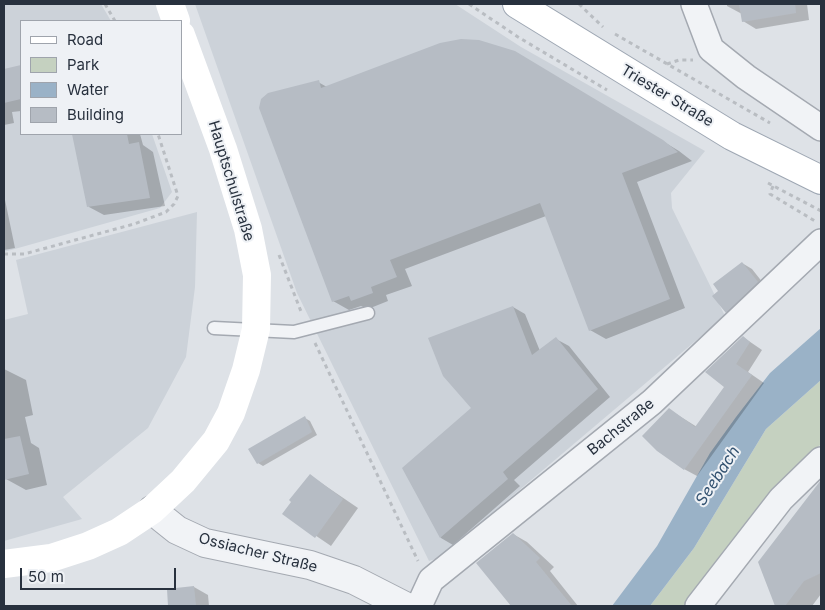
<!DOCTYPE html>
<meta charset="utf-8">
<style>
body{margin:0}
#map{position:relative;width:825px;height:610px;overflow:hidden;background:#dee2e7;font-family:Inter,sans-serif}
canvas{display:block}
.frame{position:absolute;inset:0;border:5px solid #28313e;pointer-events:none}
.legend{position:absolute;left:20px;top:20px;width:162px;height:115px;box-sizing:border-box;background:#eef1f5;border:1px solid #9fa4ac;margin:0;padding:6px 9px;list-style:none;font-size:15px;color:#28313e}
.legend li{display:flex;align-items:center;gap:10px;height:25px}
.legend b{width:25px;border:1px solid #9fa4ac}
.scale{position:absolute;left:20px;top:568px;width:156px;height:22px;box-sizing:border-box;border:2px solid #28313e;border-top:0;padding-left:6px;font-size:15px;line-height:18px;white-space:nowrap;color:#28313e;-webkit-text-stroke:4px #eef1f5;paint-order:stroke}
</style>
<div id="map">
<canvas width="825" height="610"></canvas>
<div class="frame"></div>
<ul class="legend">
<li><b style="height:6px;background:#fff"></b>Road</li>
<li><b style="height:14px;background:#c5d1c0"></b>Park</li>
<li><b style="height:14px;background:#9ab2c7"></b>Water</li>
<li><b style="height:14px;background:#b6bcc4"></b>Building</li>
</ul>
<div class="scale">50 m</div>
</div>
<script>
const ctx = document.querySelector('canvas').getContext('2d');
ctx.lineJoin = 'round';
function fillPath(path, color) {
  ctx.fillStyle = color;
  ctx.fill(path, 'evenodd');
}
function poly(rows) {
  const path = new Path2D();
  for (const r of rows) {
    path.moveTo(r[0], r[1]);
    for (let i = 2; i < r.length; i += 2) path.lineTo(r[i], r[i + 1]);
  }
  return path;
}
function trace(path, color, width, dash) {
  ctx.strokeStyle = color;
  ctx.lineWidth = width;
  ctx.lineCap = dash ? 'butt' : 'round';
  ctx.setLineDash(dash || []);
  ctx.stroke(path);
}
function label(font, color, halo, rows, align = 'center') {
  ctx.font = font + ' Inter,sans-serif';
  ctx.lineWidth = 4;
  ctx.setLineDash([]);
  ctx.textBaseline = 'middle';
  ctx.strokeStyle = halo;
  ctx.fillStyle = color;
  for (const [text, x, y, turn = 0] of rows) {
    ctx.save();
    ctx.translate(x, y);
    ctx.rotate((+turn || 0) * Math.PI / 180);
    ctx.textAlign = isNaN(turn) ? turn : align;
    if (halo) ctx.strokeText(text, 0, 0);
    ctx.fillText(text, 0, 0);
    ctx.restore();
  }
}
fillPath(poly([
 [4,4,101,4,111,21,21,21,21,134,152,134,172,192,160,208,4,252],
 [195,4,455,4,521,47,705,151,671,193,672,208,725,316,439,558,429,561,297,293],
 [197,212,195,287,186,357,148,428,63,497,82,519,4,541,4,320,28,314,16,260]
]), '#ccd2d9');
fillPath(poly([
 [821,380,821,444,787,479,688,606,650,606,694,548,766,429]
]), '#c5d1c0');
fillPath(poly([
 [821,328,821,380,766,429,694,548,650,606,612,606,657,546,710,453,736,417,770,373]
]), '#9ab2c7');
fillPath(poly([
 [727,4,807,4,809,20,756,29,743,21,742,14,727,6],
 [531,62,679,151,692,161,637,182,685,308,606,339,590,330,546,216,405,269,412,286,386,295,388,301,368,309,361,306,349,310,333,301,318,82,327,87],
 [21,66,21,111,12,112,14,123,4,125,4,70],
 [73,134,140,134,143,145,153,152,165,206,104,215,89,207],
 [4,195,15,248,4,250],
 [742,263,752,269,767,288,736,317,726,312],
 [513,307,525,314,540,351,556,339,569,346,610,397,514,480,520,486,453,545,441,538,404,468,473,408],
 [743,337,762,350,748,372,764,383,697,476,684,469,670,410,697,427,726,387],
 [4,369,26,380,33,415,25,417,31,443,39,448,47,485,26,490,6,479,4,468],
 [305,418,310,421,317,435,263,466,258,463],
 [311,476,358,508,331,546,284,514],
 [821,484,821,594,812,606,777,606,759,563],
 [513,534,527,542,554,567,550,571,578,606,512,606,477,563],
 [194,587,208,595,209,606,170,606,168,590]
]), '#0003');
fillPath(poly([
 [739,4,795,4,796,13,742,22],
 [461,39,479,40,515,51,663,140,678,152,622,173,670,299,589,331,540,203,390,260,397,277,371,287,373,293,351,301,349,296,332,302,259,108,261,99,268,93,319,80,321,88,440,43],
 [21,65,21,99,4,103,4,69],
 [72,134,127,134,129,144,139,142,150,198,87,207],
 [742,262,758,282,726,313,712,296,718,291,713,284],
 [513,306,532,355,556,337,598,389,503,472,508,479,440,538,402,468,471,408,443,376,428,338],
 [743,336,750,342,736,364,752,375,684,470,657,451,642,436,669,408,695,427,724,387,705,372],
 [305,416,312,432,257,464,248,449],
 [20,436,29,474,4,480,4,439],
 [310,474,343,499,315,538,282,514,291,502,289,500],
 [821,480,821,573,804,581,785,606,775,606,758,562],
 [513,533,540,558,536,562,572,606,511,606,476,563],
 [194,586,196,606,168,606,167,589]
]), '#b6bcc4');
const service = poly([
 [214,328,294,332,368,313]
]);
const minor = poly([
 [694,4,711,49,746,77,821,128],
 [419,606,431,580,652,402,821,242],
 [698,606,781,499,821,460]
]);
const tertiary = poly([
 [152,510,177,530,205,543,310,565,354,580,405,606]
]);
const primary = poly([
 [517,4,732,136,821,180]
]);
trace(service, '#a4a9b1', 15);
trace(minor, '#a4a9b1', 28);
trace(tertiary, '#a4a9b1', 30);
trace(primary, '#9ea7b3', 30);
trace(poly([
 [105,4,115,21],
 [469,4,518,37,607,90],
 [579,4,603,27],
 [615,34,770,123],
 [667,64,679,60,693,60],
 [768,183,821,211],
 [773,186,770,194,815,221],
 [4,254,24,254,134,224,166,212,174,204,178,196,158,134],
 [279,255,302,314],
 [315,343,418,561]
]), '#b9bdc2', 3, [4, 4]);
trace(service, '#f1f3f6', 12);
trace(minor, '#f1f3f6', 25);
trace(tertiary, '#f1f3f6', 28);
trace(poly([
 [170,4,176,21],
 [4,564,51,558,88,546,119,532,152,510,183,481,216,441,231,413,246,370,256,329,257,275,248,229,223,149,181,35]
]), '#fff', 28);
trace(primary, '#fff', 28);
label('15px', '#28313e', '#eef1f5', [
 ["Triester Straße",667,96,31],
 ["Hauptschulstraße",231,181,73],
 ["Bachstraße",621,427,-39],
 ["Ossiacher Straße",258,553,14]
]);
label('italic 16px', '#335270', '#eef1f5', [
 ["Seebach",718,476,-57]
]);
</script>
